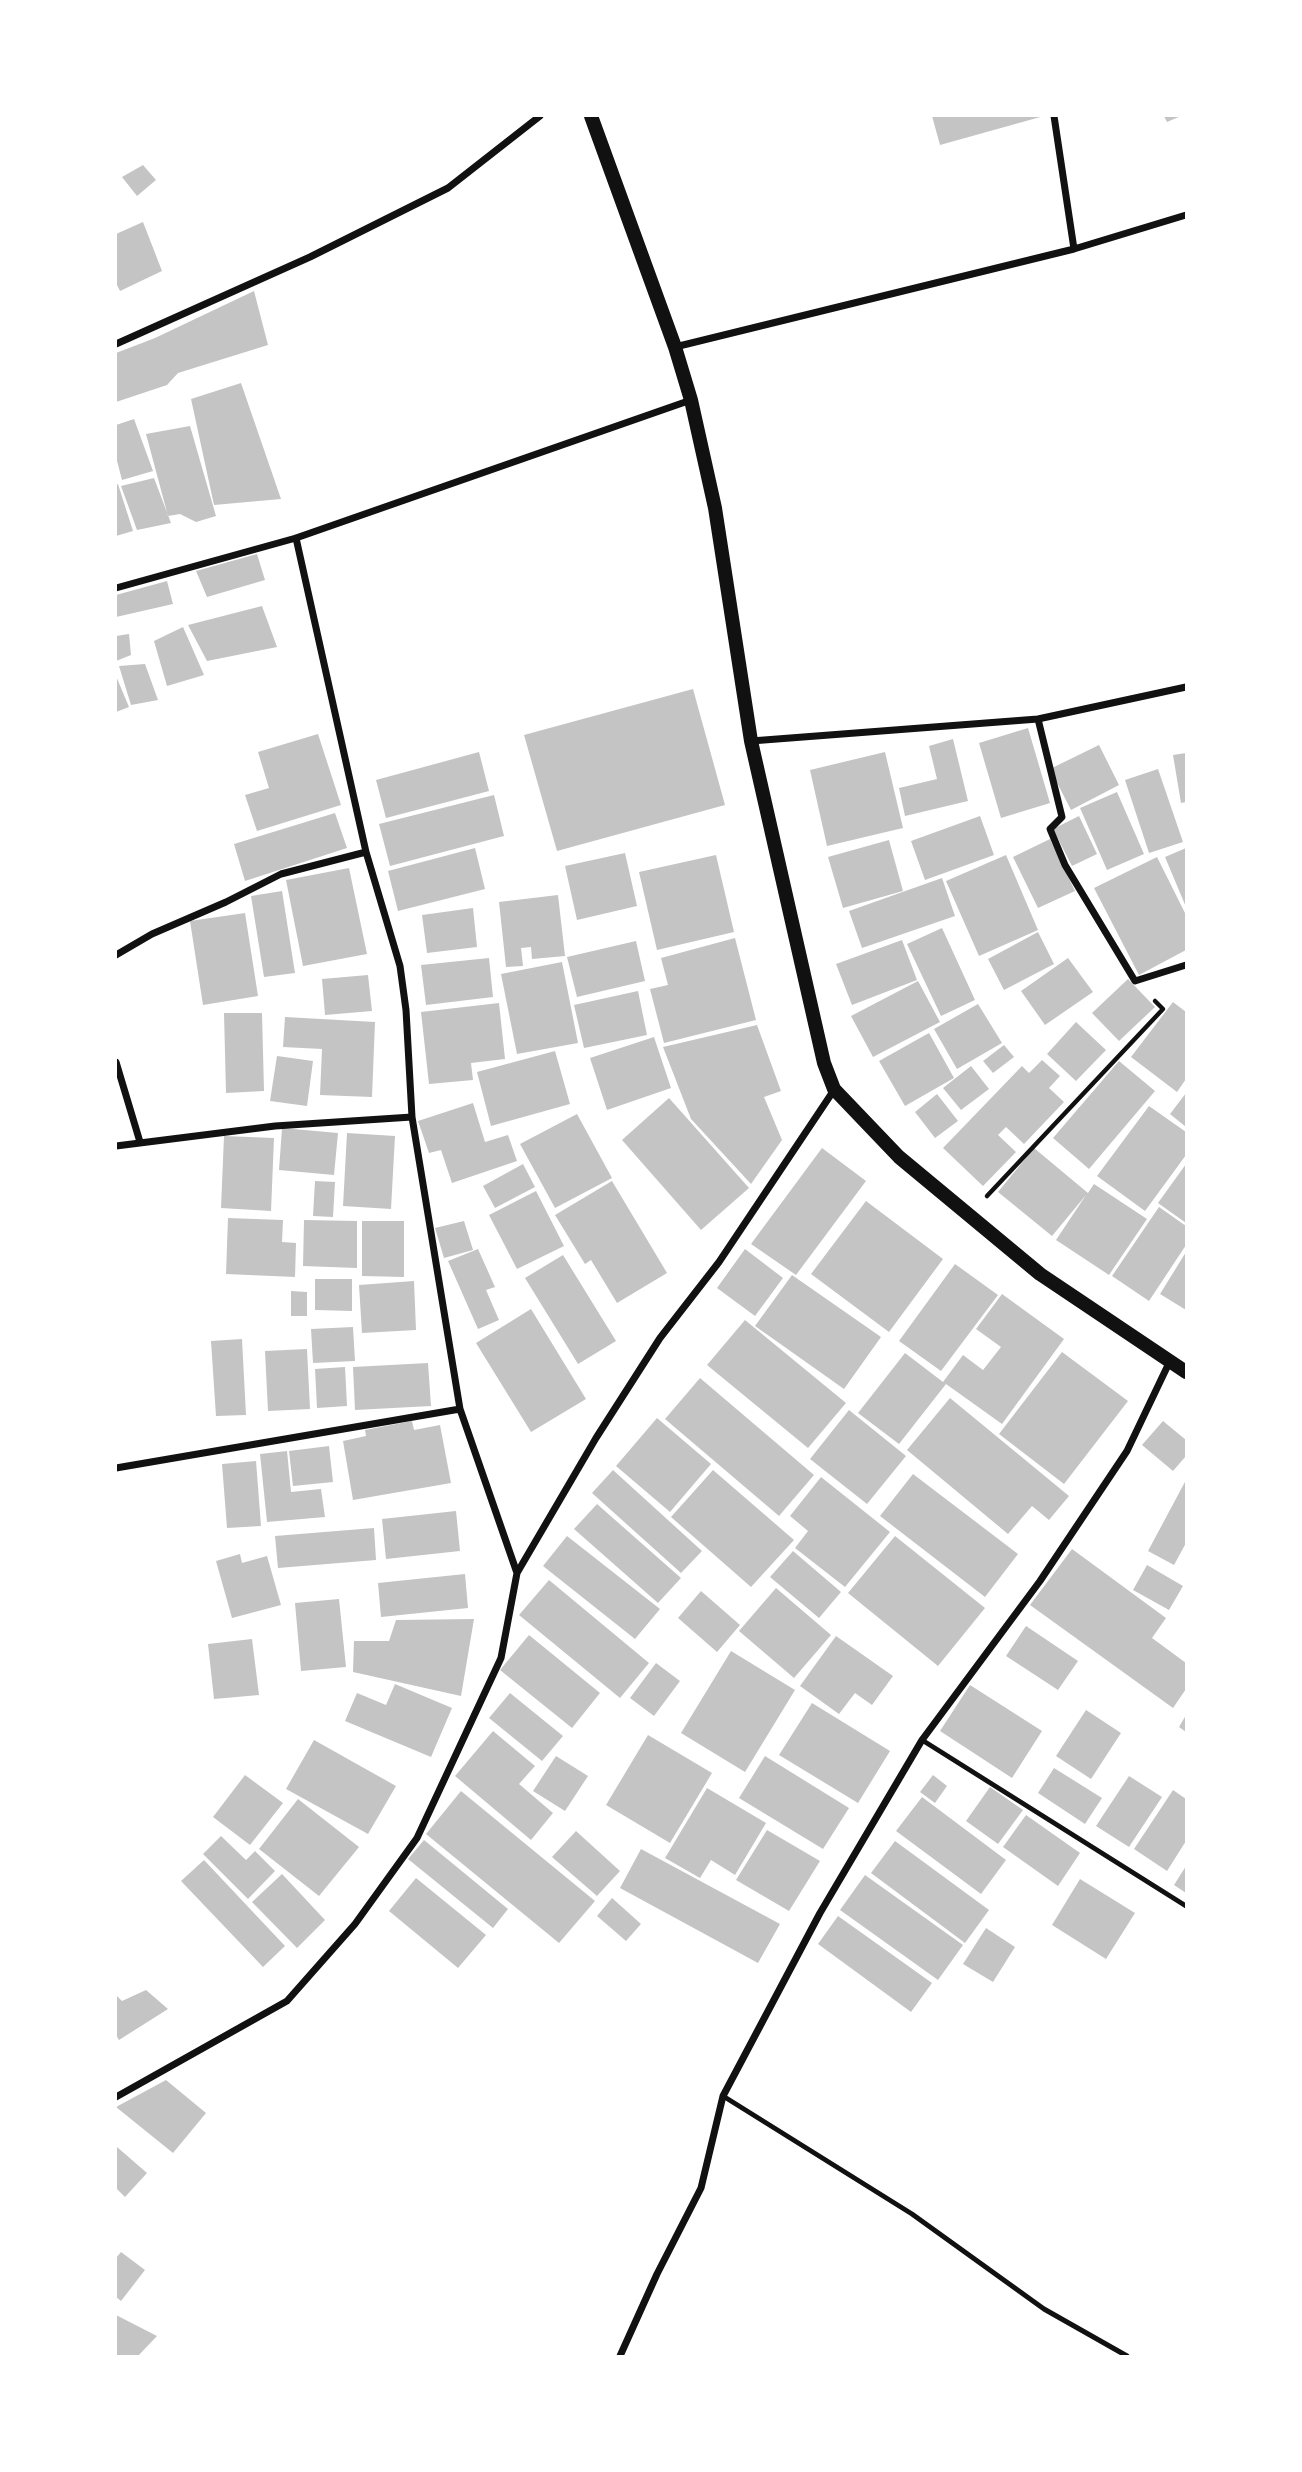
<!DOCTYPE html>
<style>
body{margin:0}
#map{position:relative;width:1302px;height:2472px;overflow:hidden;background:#fff;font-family:"Fira Sans Condensed",sans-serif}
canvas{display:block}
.frame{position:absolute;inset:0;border:117px solid #fff;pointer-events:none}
</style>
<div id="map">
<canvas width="1302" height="2472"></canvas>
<div class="frame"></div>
</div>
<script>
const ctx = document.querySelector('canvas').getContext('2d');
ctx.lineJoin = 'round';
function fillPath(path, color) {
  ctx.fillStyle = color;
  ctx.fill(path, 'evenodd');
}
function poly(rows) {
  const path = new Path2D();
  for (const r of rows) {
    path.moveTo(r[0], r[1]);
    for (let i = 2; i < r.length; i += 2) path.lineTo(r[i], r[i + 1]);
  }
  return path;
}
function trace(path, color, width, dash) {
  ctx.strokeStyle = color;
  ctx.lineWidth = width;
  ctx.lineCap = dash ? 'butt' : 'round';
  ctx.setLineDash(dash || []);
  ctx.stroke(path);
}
fillPath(poly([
 [932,116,1044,116,940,145],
 [1164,116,1181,116,1167,122],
 [143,165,156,180,137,196,122,177],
 [143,222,162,271,120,291,116,283,116,234],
 [254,291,268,345,178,373,167,385,116,402,116,353,155,338],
 [241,383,281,499,214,505,191,399],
 [134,419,153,471,122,480,116,457,116,425],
 [190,426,216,516,196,522,180,514,168,516,146,434],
 [154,478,171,523,137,530,121,486],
 [118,484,133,531,116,536,116,485],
 [257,554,265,580,207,597,196,571],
 [167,581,173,604,116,617,116,595],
 [262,606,277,647,207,661,188,625],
 [183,627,204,675,167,686,154,641],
 [129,634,131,655,116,661,116,636],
 [145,664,158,700,131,705,119,666],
 [116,676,129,707,116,712],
 [693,689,725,805,557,851,524,735],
 [1028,728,1050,803,1001,818,979,743],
 [318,734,341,805,257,831,245,795,269,788,258,752],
 [953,739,968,801,905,816,899,788,937,779,929,746],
 [1099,745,1119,785,1071,810,1050,769],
 [479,752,489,791,386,818,376,780],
 [885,752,903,828,827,846,810,770],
 [1186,753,1186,802,1181,803,1173,755],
 [1158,769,1183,842,1149,853,1125,780],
 [1117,792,1144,854,1107,870,1080,808],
 [494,795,504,836,390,866,379,824],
 [335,813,347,848,245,881,234,844],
 [980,816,994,855,925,880,911,841],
 [1079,816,1097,854,1072,866,1053,829],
 [1050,839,1075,891,1038,908,1013,857],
 [889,840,903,891,843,908,828,857],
 [475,848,485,889,398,911,388,871],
 [1186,848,1186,907,1165,857],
 [625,853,637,906,577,920,565,866],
 [716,855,734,932,657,950,639,872],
 [1006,855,1038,930,979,956,946,881],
 [1157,857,1186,915,1186,950,1139,975,1094,888],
 [349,868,367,954,303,966,286,880],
 [942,878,955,916,862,948,849,911],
 [282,891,295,973,264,977,251,896],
 [558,895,565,956,532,959,531,947,521,948,523,966,506,967,499,902],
 [473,908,477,947,427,953,422,915],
 [245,913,258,996,203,1005,190,921],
 [942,928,975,1000,941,1016,907,944],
 [1038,932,1054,964,1004,990,988,959],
 [735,938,756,1020,664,1043,650,989,668,985,661,958],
 [902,940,917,980,852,1005,836,964],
 [636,941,645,981,577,997,567,957],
 [489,958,493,997,426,1005,421,965],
 [1068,958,1093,992,1045,1025,1021,991],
 [562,962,578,1043,517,1054,501,974],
 [368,975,372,1011,325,1015,322,979],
 [1128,979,1155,1007,1119,1041,1092,1013],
 [918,981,940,1022,873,1057,851,1016],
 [638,991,647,1035,584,1048,574,1005],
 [1173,1002,1186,1012,1186,1079,1177,1092,1131,1057],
 [499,1003,505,1059,471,1063,473,1080,429,1084,421,1012],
 [978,1004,1002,1043,957,1069,934,1029],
 [224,1013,262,1013,264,1091,226,1093],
 [285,1017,375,1022,372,1097,320,1095,322,1049,283,1047],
 [1076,1022,1106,1050,1076,1081,1047,1054],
 [757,1025,781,1091,764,1097,782,1140,751,1184,691,1119,663,1047],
 [929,1033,954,1078,905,1106,879,1061],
 [654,1037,671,1088,607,1110,590,1058],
 [1004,1045,1014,1057,993,1073,983,1061],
 [555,1051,570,1104,491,1126,477,1072],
 [277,1056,313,1061,307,1106,270,1101],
 [1042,1060,1060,1076,1049,1088,1064,1102,1024,1144,1006,1127,998,1135,1016,1152,983,1186,943,1148,1022,1066,1029,1073],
 [1119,1061,1155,1091,1089,1169,1053,1138],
 [971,1066,989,1089,961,1110,943,1088],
 [1186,1093,1186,1127,1170,1114],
 [937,1094,958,1121,935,1138,915,1112],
 [669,1098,749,1188,701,1230,622,1140],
 [473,1103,485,1142,508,1135,517,1161,452,1183,441,1150,429,1153,418,1121],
 [1149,1106,1186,1132,1186,1155,1145,1211,1097,1176],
 [577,1114,612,1178,555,1208,520,1144],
 [282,1128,338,1133,334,1175,279,1170],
 [347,1133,395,1136,391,1209,343,1206],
 [224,1136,274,1138,271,1211,221,1208],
 [822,1148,866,1181,796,1275,751,1244],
 [1034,1148,1088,1193,1094,1184,1147,1219,1109,1275,1056,1240,1086,1195,1052,1236,998,1192],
 [523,1164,535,1187,495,1208,483,1186],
 [1186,1164,1186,1223,1158,1203],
 [315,1181,335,1182,333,1217,313,1216],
 [612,1181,667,1273,617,1303,591,1260,585,1264,555,1215],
 [536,1191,564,1246,517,1269,489,1215],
 [866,1201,943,1259,889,1332,811,1274],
 [1159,1207,1186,1226,1186,1245,1149,1301,1112,1276],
 [228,1218,283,1220,282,1242,296,1243,295,1277,226,1274],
 [304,1220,357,1221,357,1268,303,1266],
 [362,1221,404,1221,404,1277,362,1276],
 [464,1221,473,1250,444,1258,435,1228],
 [478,1249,495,1287,486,1290,499,1320,478,1329,448,1261],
 [745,1249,783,1278,755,1316,717,1288],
 [1186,1252,1186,1310,1160,1294],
 [563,1255,616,1341,578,1364,525,1278],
 [955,1264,998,1295,941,1371,899,1341],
 [792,1275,881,1337,844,1389,755,1326],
 [315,1279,352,1279,352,1311,315,1310],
 [414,1281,416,1330,362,1333,359,1285],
 [291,1291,307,1292,307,1316,291,1316],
 [1002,1294,1064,1339,1002,1424,946,1384,899,1444,858,1413,905,1353,943,1382,963,1355,983,1370,1001,1347,976,1329],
 [531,1309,586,1399,531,1432,476,1343],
 [745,1320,846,1403,808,1448,707,1365],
 [353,1327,355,1361,313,1363,311,1329],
 [242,1339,246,1415,216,1416,211,1341],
 [307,1349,310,1409,268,1411,265,1351],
 [1062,1352,1128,1401,1064,1484,999,1434],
 [428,1363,431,1406,355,1410,353,1367],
 [345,1367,347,1406,317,1408,315,1369],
 [700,1378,814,1475,779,1516,665,1419],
 [950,1398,1069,1496,1049,1520,1032,1506,1008,1534,907,1450],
 [849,1410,906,1456,867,1504,810,1459],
 [657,1418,711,1464,670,1512,616,1466],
 [412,1421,414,1430,440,1425,451,1483,353,1500,343,1441,366,1436,365,1430],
 [1163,1421,1186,1440,1186,1456,1173,1471,1142,1445],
 [329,1446,333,1482,293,1486,289,1451],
 [287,1451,291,1492,321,1489,325,1517,267,1522,260,1454],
 [256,1461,261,1526,227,1528,222,1464],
 [613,1470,702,1551,681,1573,592,1493],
 [713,1470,794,1540,751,1587,671,1517],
 [913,1474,1018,1554,985,1597,880,1516],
 [821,1477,890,1532,845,1587,795,1548,808,1531,790,1516],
 [1186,1480,1186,1543,1174,1565,1148,1551],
 [597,1504,681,1578,658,1603,574,1529],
 [456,1511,460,1551,386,1559,382,1519],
 [374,1528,376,1560,278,1568,275,1536],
 [567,1536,660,1609,635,1639,543,1566],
 [895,1536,985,1608,938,1666,848,1593],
 [1072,1549,1166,1618,1152,1638,1186,1663,1186,1689,1173,1708,1030,1605],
 [793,1551,841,1592,819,1618,770,1577],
 [240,1554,242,1563,267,1556,281,1605,232,1618,216,1561],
 [1147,1565,1183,1586,1169,1610,1133,1590],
 [465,1574,468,1608,381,1617,378,1583],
 [549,1580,649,1663,620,1698,519,1615],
 [776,1588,831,1635,794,1678,739,1631],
 [701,1591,740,1625,717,1652,678,1618],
 [339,1599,346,1667,301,1671,295,1603],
 [474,1619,461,1696,353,1672,354,1641,389,1641,396,1620],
 [1026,1626,1078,1661,1058,1690,1006,1656],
 [529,1635,600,1693,572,1728,500,1670],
 [836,1636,893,1676,872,1705,855,1693,839,1714,800,1686],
 [252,1639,259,1695,214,1699,208,1644],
 [731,1651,795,1690,745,1772,681,1733],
 [656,1663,680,1681,654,1716,630,1698],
 [395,1684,452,1708,431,1757,345,1721,357,1693,386,1705],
 [970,1685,1042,1731,1012,1778,940,1731],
 [510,1693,563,1736,542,1761,489,1718],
 [812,1703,890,1751,858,1803,779,1755],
 [1086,1710,1121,1733,1091,1779,1056,1756],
 [1186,1715,1186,1732,1179,1727],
 [493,1731,535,1766,519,1784,553,1813,531,1840,455,1776],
 [648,1735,712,1773,670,1843,606,1805],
 [314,1740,396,1786,368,1834,286,1789],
 [556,1756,588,1776,565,1811,533,1791],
 [765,1756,849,1808,823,1849,739,1798],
 [1054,1768,1102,1798,1085,1824,1038,1793],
 [245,1775,283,1803,250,1845,213,1817],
 [933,1775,947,1786,935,1803,920,1792],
 [1129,1776,1162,1797,1129,1847,1096,1826],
 [990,1787,1023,1810,998,1844,966,1821],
 [707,1788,766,1823,735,1875,711,1860,700,1878,665,1858],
 [1173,1790,1186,1799,1186,1841,1167,1871,1134,1849],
 [461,1791,595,1901,559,1943,426,1834],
 [922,1797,1006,1860,981,1894,896,1831],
 [298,1799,359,1847,319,1896,259,1849],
 [1026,1815,1080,1853,1058,1886,1003,1847],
 [767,1830,820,1861,789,1911,736,1880],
 [576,1831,620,1871,597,1896,552,1857],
 [221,1836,246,1860,255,1851,275,1871,248,1899,203,1854],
 [424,1840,508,1909,493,1928,408,1859],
 [895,1841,989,1910,965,1943,871,1873],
 [641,1849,780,1924,758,1963,620,1888],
 [204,1860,285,1946,263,1967,181,1881],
 [1186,1866,1186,1893,1174,1885],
 [282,1874,325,1920,297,1948,252,1902],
 [865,1875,963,1945,938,1980,840,1910],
 [416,1878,486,1935,458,1968,389,1911],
 [1080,1879,1135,1913,1106,1959,1052,1925],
 [612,1898,641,1924,626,1941,597,1916],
 [838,1916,932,1983,911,2012,818,1944],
 [986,1928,1015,1947,993,1982,963,1964],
 [146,1990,168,2009,119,2040,116,2035,116,1995,122,2001],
 [166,2080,206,2113,173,2153,116,2107],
 [117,2147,147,2173,125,2197,116,2188],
 [121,2252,145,2270,121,2301,116,2297,116,2258],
 [116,2315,157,2336,138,2356,116,2356]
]), '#c4c4c4');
trace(poly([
 [987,1196,1163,1009,1155,1001]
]), '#111', 4.5);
trace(poly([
 [922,1740,1186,1906],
 [723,2096,912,2214,1044,2309,1127,2356]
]), '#111', 5);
trace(poly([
 [1054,116,1074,249],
 [116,344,310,257,448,188,540,116],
 [675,347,1074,249,1186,215],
 [296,538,366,852,400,966,406,1010,412,1117,460,1409,517,1573],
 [116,588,296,538,691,400],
 [1038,719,1062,817,1050,829,1065,865,1135,981,1186,965],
 [751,741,1038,719,1186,687],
 [116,955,152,934,226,902,281,874,366,852],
 [116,1062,140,1142],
 [116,1146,275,1126,412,1117],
 [116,1468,460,1409],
 [116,2097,287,2001,355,1924,417,1838,501,1658,517,1573,596,1438,660,1338,719,1262,834,1090],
 [620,2356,657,2274,701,2188,723,2096,820,1913,922,1740,1040,1581,1127,1451,1169,1363]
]), '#111', 7);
trace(poly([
 [591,116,675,347,691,400,715,508,751,741,824,1063,834,1089,899,1157,1040,1274,1186,1372]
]), '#111', 14);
</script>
